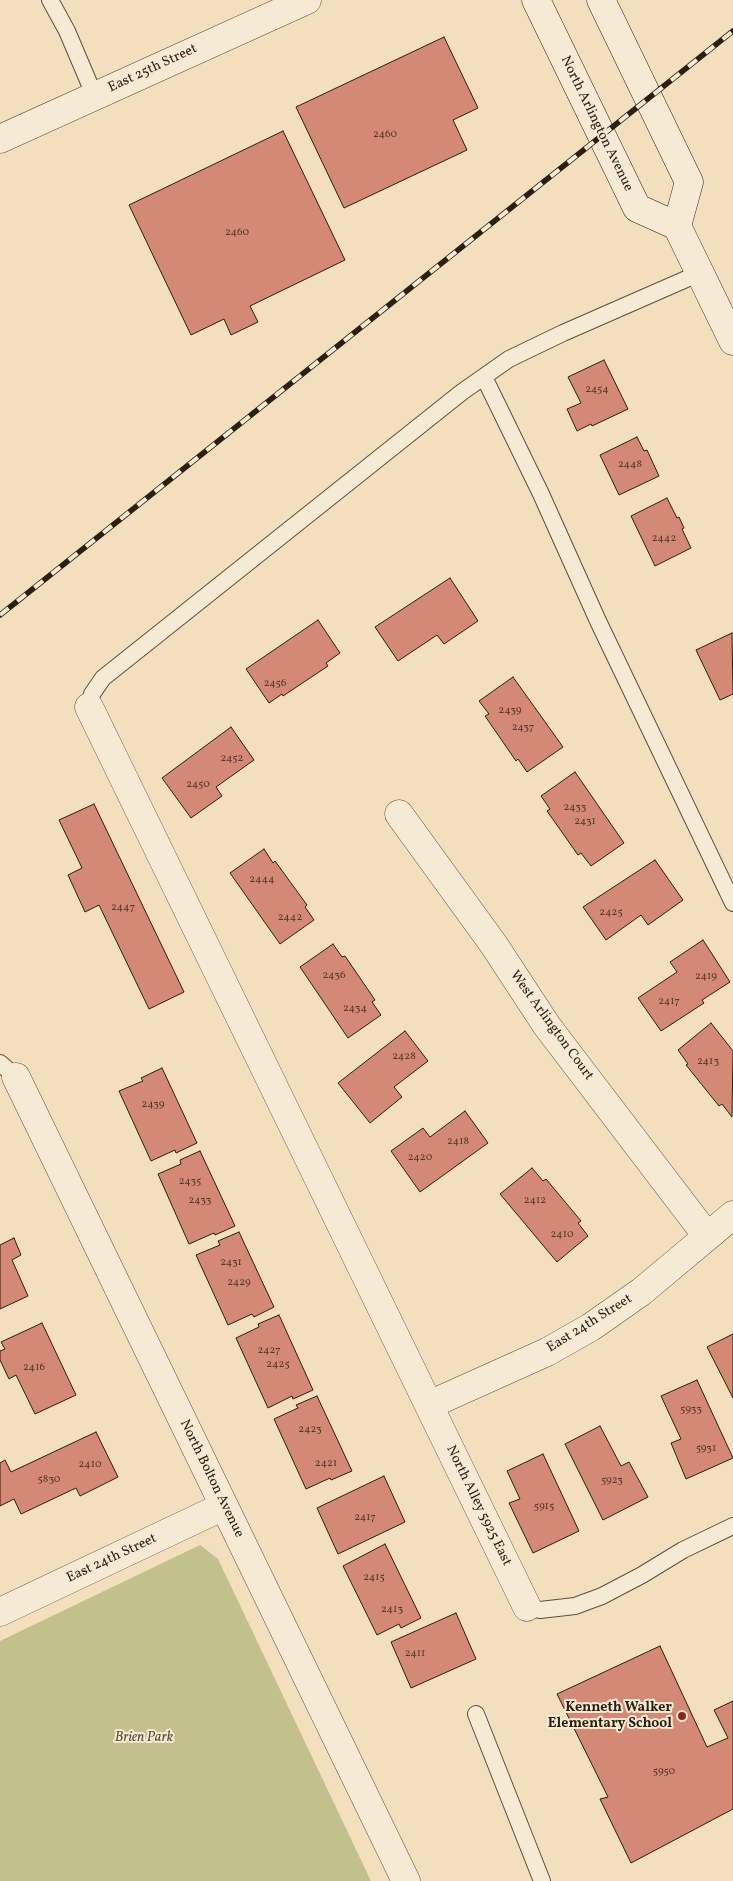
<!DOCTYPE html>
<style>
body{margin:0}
canvas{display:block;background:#f3dfbe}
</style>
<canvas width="733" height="1881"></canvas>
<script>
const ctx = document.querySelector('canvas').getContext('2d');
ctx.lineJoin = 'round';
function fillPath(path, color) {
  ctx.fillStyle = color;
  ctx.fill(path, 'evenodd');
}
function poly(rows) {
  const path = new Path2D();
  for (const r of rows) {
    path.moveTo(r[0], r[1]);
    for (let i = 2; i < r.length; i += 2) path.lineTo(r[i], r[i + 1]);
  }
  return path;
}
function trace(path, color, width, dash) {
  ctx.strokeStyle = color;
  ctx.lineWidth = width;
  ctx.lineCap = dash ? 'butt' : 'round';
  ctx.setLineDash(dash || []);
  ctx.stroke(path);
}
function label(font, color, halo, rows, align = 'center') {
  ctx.font = font + ' Vollkorn,serif';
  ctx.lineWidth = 4;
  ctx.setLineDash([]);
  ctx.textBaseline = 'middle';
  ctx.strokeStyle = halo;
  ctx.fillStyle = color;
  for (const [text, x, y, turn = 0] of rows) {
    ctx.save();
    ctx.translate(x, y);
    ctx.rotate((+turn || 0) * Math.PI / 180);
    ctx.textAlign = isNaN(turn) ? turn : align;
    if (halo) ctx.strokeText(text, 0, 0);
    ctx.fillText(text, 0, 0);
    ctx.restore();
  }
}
fillPath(poly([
 [200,1545,218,1559,371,1881,0,1881,0,1641]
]), '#c2c08c');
const building = poly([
 [444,37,478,108,453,120,467,150,344,208,296,107,444,37],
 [283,131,345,260,250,306,258,322,231,335,224,319,191,335,129,205,283,131],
 [604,360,628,409,592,426,591,424,577,431,567,409,581,403,568,377,604,360],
 [637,437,644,451,647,450,659,476,619,495,600,455,637,437],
 [667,498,677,518,679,517,684,528,682,529,691,548,655,566,631,516,667,498],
 [450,578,478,621,444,644,437,635,398,661,375,627,450,578],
 [318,620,340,653,326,663,328,666,283,696,282,694,269,703,246,669,318,620],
 [732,633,733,694,720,700,696,650,732,633],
 [513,677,563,747,527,772,518,759,516,761,485,716,489,714,479,701,513,677],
 [231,727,254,760,216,787,222,796,191,818,162,778,231,727],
 [575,772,624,843,591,866,581,853,578,855,547,811,550,809,541,796,575,772],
 [94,804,184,992,149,1009,99,905,85,912,68,875,82,868,59,820,94,804],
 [264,849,273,863,275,861,307,905,305,907,314,920,280,944,230,873,264,849],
 [655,860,683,900,648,925,641,915,606,940,583,907,655,860],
 [703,940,730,982,702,1000,704,1003,661,1031,638,998,677,972,670,962,703,940],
 [333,944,342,957,345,956,375,1000,372,1002,381,1015,348,1038,300,967,333,944],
 [711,1023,733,1051,732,1117,722,1104,719,1106,686,1065,688,1064,678,1050,711,1023],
 [405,1031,428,1061,394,1087,402,1097,370,1123,338,1083,405,1031],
 [162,1068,197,1143,176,1153,175,1150,151,1161,119,1091,143,1081,141,1078,162,1068],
 [465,1111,488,1143,420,1192,391,1151,423,1128,430,1137,465,1111],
 [200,1151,235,1226,215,1235,214,1233,189,1244,158,1174,181,1164,180,1160,200,1151],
 [532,1168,543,1181,546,1179,581,1221,578,1223,588,1236,557,1262,500,1194,532,1168],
 [239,1232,274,1307,254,1317,252,1314,228,1325,196,1255,220,1245,218,1241,239,1232],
 [14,1238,21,1255,12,1260,28,1296,0,1309,0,1245,14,1238],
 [279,1315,313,1390,293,1399,292,1396,268,1408,236,1338,259,1327,258,1324,279,1315],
 [42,1323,76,1395,35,1414,16,1375,9,1379,0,1360,0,1351,5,1349,1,1342,42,1323],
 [733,1334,733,1398,707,1347,733,1334],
 [697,1380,733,1458,686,1479,671,1443,681,1439,661,1396,697,1380],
 [317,1396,352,1471,331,1480,330,1478,306,1489,274,1419,298,1408,296,1405,317,1396],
 [600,1426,621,1466,629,1462,648,1497,603,1520,565,1444,600,1426],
 [96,1432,118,1477,80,1496,76,1488,21,1514,14,1499,0,1506,0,1463,5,1460,11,1472,96,1432],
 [543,1454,579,1531,533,1553,509,1503,520,1499,507,1471,543,1454],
 [384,1476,405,1522,338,1554,317,1508,384,1476],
 [385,1544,421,1618,401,1628,399,1624,377,1635,343,1566,385,1544],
 [456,1613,476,1659,411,1688,391,1642,456,1613],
 [660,1646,707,1747,728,1738,714,1710,733,1701,733,1809,631,1863,600,1799,608,1797,557,1694,660,1646]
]);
fillPath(building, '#d48876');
trace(building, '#2b1f10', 1);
const service = poly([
 [50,0,67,31,95,97],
 [484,377,541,494,598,621,733,903],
 [89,707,92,694,103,678,462,392,509,359,563,333,700,273],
 [0,1063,16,1077],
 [527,1607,540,1610,575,1606,602,1596,642,1575,683,1550,733,1526],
 [476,1714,542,1881]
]);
const minor = poly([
 [0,139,307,0],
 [89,707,527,1607],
 [399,814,494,945,547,1026,707,1236],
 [16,1077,406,1881],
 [429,1405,547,1352,591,1327,641,1292,733,1215],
 [0,1612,224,1506]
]);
const secondary = poly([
 [536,0,637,208,677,226,733,341],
 [601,0,689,182,677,226]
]);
trace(service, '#5d4f3c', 18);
trace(minor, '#5d4f3c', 29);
trace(secondary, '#2b1f10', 29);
trace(service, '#f7ead5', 16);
trace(minor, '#f7ead5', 28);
trace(secondary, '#f7ead5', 28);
const rail = poly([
 [0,615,733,31]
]);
trace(rail, '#2b1f10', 5.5);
trace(rail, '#f7ead5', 4, [11]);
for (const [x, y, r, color] of [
 [682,1716,5,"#8f2418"]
]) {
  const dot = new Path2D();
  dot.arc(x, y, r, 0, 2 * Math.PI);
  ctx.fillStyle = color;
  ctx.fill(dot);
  trace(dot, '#f7ead5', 2);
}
label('11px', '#55392a', null, [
 ["2460",385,135],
 ["2460",237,233],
 ["2454",597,390],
 ["2448",630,465],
 ["2442",664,539],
 ["2456",275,684],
 ["2439",510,711],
 ["2437",523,728],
 ["2452",232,759],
 ["2450",198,785],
 ["2433",575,808],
 ["2431",585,822],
 ["2444",262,880],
 ["2447",123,908],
 ["2425",611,913],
 ["2442",290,918],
 ["2436",334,976],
 ["2419",706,977],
 ["2417",669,1002],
 ["2434",355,1009],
 ["2428",404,1057],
 ["2413",708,1062],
 ["2439",153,1105],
 ["2418",458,1142],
 ["2420",420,1158],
 ["2435",190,1182],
 ["2433",200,1201],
 ["2412",535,1201],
 ["2410",562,1235],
 ["2431",231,1263],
 ["2429",239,1283],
 ["2427",269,1351],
 ["2425",278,1365],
 ["2416",34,1368],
 ["5933",691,1410],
 ["2423",310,1430],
 ["5931",706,1449],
 ["2421",326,1464],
 ["2410",90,1465],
 ["5830",49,1480],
 ["5923",612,1481],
 ["5915",544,1507],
 ["2417",365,1518],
 ["2415",374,1578],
 ["2413",392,1610],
 ["2411",415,1654],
 ["5950",664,1772]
]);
label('14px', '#2b1f10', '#f7ead5', [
 ["East 25th Street",153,69,-25],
 ["North Arlington Avenue",596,124,64],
 ["West Arlington Court",551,1026,54],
 ["East 24th Street",590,1324,-32],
 ["North Bolton Avenue",211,1479,64],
 ["North Alley 5925 East",478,1506,64],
 ["East 24th Street",112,1559,-25]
]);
label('bold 14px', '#2b1f10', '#f7ead5', [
 ["Kenneth Walker",672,1708],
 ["Elementary School",672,1724]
], 'right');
label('italic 14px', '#584f35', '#f7ead5', [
 ["Brien Park",144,1738]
]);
</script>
